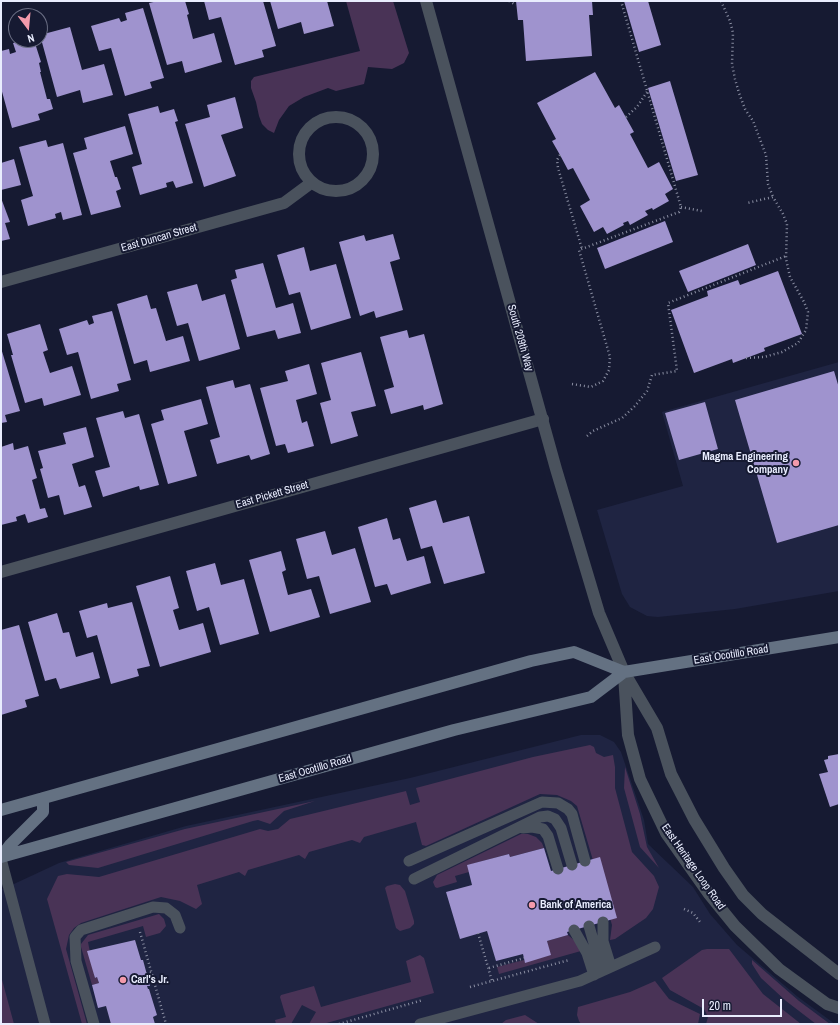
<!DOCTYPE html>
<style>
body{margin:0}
#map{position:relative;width:840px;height:1025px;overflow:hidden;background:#161a32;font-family:"Archivo Narrow",sans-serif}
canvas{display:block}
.frame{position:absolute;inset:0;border:2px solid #e9edfe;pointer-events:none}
.north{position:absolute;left:8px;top:8px;width:40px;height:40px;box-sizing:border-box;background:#161a32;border:1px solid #6a6e84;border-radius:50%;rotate:164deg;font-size:11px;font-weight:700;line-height:16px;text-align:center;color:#e9edfe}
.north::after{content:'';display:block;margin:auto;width:14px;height:18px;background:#f39aab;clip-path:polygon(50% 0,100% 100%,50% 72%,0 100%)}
.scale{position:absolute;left:702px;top:999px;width:80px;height:18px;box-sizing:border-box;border:2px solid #e9edfe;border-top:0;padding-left:5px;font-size:12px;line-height:14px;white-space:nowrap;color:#e9edfe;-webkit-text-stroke:3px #161a32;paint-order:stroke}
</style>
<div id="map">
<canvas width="840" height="1025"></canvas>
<div class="frame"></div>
<div class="north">N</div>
<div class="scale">20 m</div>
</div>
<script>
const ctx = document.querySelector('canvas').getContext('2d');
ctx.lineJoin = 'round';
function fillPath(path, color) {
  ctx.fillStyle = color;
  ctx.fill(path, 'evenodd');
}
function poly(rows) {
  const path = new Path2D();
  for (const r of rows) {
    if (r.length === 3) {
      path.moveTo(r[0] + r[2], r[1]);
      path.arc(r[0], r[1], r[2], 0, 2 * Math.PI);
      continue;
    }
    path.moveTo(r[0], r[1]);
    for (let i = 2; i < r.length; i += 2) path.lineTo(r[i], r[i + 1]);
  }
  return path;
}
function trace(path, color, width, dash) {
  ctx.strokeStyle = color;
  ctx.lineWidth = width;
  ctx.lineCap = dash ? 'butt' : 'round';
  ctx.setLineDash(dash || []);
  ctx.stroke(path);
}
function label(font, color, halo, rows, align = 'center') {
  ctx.font = font + ' "Archivo Narrow",sans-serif';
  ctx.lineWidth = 4;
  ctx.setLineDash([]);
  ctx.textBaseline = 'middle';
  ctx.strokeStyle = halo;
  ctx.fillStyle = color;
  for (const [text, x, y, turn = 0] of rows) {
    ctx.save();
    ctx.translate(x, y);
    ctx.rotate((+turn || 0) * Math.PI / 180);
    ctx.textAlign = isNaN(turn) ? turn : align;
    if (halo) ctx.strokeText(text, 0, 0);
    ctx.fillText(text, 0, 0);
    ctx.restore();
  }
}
fillPath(poly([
 [839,362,839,591,735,609,658,617,647,616,630,607,622,594,597,510,683,486,662,412],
 [581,735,600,735,614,742,621,752,644,820,648,844,693,887,710,914,737,945,798,997,835,1024,1,1024,1,890,59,863,186,826,410,778]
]), '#1f2442');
fillPath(poly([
 [346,1,393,1,409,53,404,63,392,69,368,67,364,84,336,91,328,88,304,97,289,106,279,120,274,133,268,130,262,124,259,116,256,102,251,88,251,81,254,77,360,51],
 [590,745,594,747,596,753,604,757,613,755,615,767,615,788,632,852,654,876,659,887,653,909,646,918,615,939,610,940,612,925,577,806,571,801,557,795,540,794,426,846,422,845,416,822,364,837,360,843,352,840,309,852,305,859,299,855,248,870,245,876,239,872,197,885,202,904,196,909,180,901,161,897,81,923,74,928,69,935,66,949,87,1024,82,1024,47,899,58,876,67,874,99,877,260,829,268,831,278,829,290,819,307,815,406,791,410,805,420,802,416,788,533,757],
 [625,767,640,814,647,847,659,868,640,847,624,788],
 [315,801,284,811,270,824,258,820,253,821,98,868,69,865,66,862,185,829],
 [521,834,528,834,536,837,542,843,544,848,510,857,509,854,468,865,469,872,455,876,457,882,437,888,435,887,433,882,437,875],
 [395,884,400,885,405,891,414,921,414,924,410,928,400,931,396,928,385,888,387,886],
 [159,914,164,919,166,926,160,933,146,937,143,926,88,942,95,978,97,977,99,983,92,985,81,947,81,944,88,935],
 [568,935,576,942,581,951,499,974,497,967,524,960,525,962,550,955,547,941],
 [707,949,729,949,763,994,801,1024,706,1024,708,1017,704,1009,670,990,662,978,702,950],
 [420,955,424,958,434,993,323,1024,309,1024,316,1012,302,1005,291,1024,276,1024,275,1020,286,1017,280,997,281,995,314,986,321,1007,411,982,406,961],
 [752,960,799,1001,830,1024,816,1024,786,1001,761,978,752,964],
 [1,976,14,1024,2,1024,1,1020],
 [655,981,669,999,700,1014,698,1024,581,1024,579,1021,577,1015,578,1007,630,992],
 [525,1015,539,1024,501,1024,506,1020]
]), '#493356');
fillPath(poly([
 [158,1,185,1,189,14,187,15,193,39,214,33,222,62,185,73,182,61,167,65,149,3],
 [204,1,263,1,276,46,262,50,264,57,235,65,221,17,209,20],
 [270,1,327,1,334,26,304,34,301,22,278,29],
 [516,1,592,1,593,15,589,15,592,56,526,61,523,20,518,20],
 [624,1,648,1,661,45,639,52],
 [143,8,164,78,150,82,152,88,125,96,111,48,99,51,91,26,119,18,121,22,127,20,125,13],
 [70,27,82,70,104,64,113,95,83,103,80,90,57,97,40,35],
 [24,40,34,40,41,62,39,63,41,72,40,72,47,99,50,99,53,109,38,114,40,120,12,128,1,88,1,51,9,49,10,54,16,52,13,43],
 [595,72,615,108,619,105,634,132,630,134,648,168,659,162,673,189,665,194,669,201,653,210,652,208,645,211,648,215,630,225,628,221,623,223,624,225,607,234,603,227,594,232,580,206,590,200,573,168,568,170,560,155,552,141,556,139,537,103],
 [670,81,698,175,676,181,648,88],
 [235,97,243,128,221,135,236,176,204,187,185,124,210,117,207,105],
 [158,106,160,113,174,109,178,121,175,122,193,183,176,188,173,181,166,183,167,187,140,195,132,167,142,164,128,114],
 [125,126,133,154,110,161,115,177,117,177,121,189,116,191,121,207,91,215,73,153,87,149,84,138],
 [46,140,48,147,63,143,82,215,63,220,61,212,55,214,56,218,28,226,21,200,33,196,19,147],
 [14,159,21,185,1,190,1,163],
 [1,198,10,222,5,223,10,239,1,241],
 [665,221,673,242,605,269,597,248],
 [393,234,400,259,390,262,403,310,376,318,374,311,360,316,339,242,364,235,366,241],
 [748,244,756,265,688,292,679,271],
 [304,247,310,271,336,264,351,318,311,330,300,292,289,295,277,255],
 [263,263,276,308,293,303,301,333,278,339,275,330,247,337,231,280,237,278,235,270],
 [778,271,802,334,764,348,765,351,733,363,732,359,694,373,671,310,708,296,707,291,738,280,740,285],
 [197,284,202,301,225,294,240,349,199,361,188,323,177,326,167,292],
 [147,295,151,309,156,308,166,341,183,336,190,361,150,372,147,360,134,364,117,304],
 [112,311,131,380,117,384,119,391,91,399,78,352,67,355,59,329,87,320,89,325,94,323,92,316],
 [40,324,48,350,43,352,50,373,72,366,81,395,44,406,42,398,25,403,11,355,13,355,7,334],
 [407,330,409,338,424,334,443,404,424,410,423,405,391,414,384,390,394,387,380,337],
 [1,348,20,411,5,415,7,422,1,423],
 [361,352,376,406,351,412,358,436,331,444,320,403,331,400,321,363],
 [309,364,317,394,296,400,302,423,307,421,314,446,288,453,285,444,276,446,260,388,288,381,285,371],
 [834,371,839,388,839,525,777,543,735,400],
 [233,380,235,388,250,384,270,454,251,460,249,455,217,464,210,440,220,437,206,387],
 [201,399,208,424,184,431,197,476,168,484,151,424,164,420,161,410],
 [705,402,718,449,679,460,665,413],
 [123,411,125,418,139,414,159,485,140,490,139,486,103,497,95,471,110,467,96,418],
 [86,427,94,457,72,464,79,487,85,485,92,507,64,515,59,495,48,498,40,469,43,468,38,451,66,444,63,433],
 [13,443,14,450,28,446,37,478,32,480,40,509,45,508,48,517,28,523,25,514,16,517,17,521,1,525,1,447],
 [436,500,443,523,469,516,485,573,444,584,432,546,421,549,409,508],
 [387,518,393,540,400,538,407,561,424,556,431,583,391,595,387,584,375,587,358,527],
 [325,531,332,555,355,548,371,602,330,614,319,576,307,579,296,539],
 [281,551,286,570,282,572,288,595,311,589,320,617,270,632,249,560],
 [215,563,221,585,244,579,259,634,220,645,209,607,197,611,186,571],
 [170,576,179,608,173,610,179,630,203,623,211,652,160,667,136,586],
 [132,602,150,666,137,669,139,676,111,684,97,635,87,638,79,611,107,603,108,608],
 [57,613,63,633,69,632,76,657,93,652,100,678,60,689,56,678,45,681,28,622],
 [19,625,39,696,25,700,27,707,1,715,1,630],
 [839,754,839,804,830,807,819,774,828,772,824,760,828,759,828,756],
 [544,848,551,871,600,857,617,918,567,932,568,935,547,941,551,955,525,963,523,954,496,961,487,931,460,939,446,892,472,885,467,865,509,854,510,857],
 [135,940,141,960,143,960,150,986,147,986,148,989,149,989,157,1015,153,1017,155,1024,111,1024,106,1006,98,1008,92,985,99,983,97,977,95,978,87,951]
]), '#9f93ce');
trace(poly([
 [509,1,516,5],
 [721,1,730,21,733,33,732,64,735,79,739,93,745,109,753,121,766,155,768,184,773,197],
 [626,117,637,107,647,92],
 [560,155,557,160,558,168,582,249],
 [681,207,702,211],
 [746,358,764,357,782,352,798,343,806,330,808,312,804,302,790,277,786,259,787,224,783,214,773,197,747,203],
 [572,384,591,387,603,381,609,370,610,357,579,250,679,212,681,207,621,1],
 [587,436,593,431,622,418,635,406,647,391,652,375,677,371,668,303,786,256],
 [684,909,693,913,700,922],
 [140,932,166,1024],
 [478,933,492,981],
 [489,968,524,958],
 [146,974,151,973],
 [470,987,569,960],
 [339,1024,423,1000]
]), '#8a8ea2', 2.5, [1, 3]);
trace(poly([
 [523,828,532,827,543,829,548,836,558,869],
 [1,859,45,1024],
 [409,861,542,802,558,803,568,809,572,814,585,861],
 [414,879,540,817,548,816,555,819,561,828,572,865],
 [603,922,603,941,611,967],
 [589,926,602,971],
 [574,930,587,953,594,975],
 [94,1024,76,961,75,937,81,930,153,907,166,908,175,915,180,928],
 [420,1024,580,981,655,947]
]), '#4a525d', 11);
trace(poly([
 [336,154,37],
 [1,282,284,203,311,183],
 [1,572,543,419]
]), '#4a525d', 12);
trace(poly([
 [426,1,556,469,599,613,624,672,657,728,671,774,694,819,724,868,743,895,762,914,839,974],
 [624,675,628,735,640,779,666,833,709,894,735,926,779,969,827,1004,839,1008]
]), '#4a525d', 12);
trace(poly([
 [1,810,531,661,574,652,624,672],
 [1,857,454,730,591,697,624,672,839,637],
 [1,857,10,845,43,812,43,798]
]), '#647182', 12);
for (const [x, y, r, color] of [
 [796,463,4,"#f39aab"],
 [532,905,4,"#f39aab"],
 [123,980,4,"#f39aab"]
]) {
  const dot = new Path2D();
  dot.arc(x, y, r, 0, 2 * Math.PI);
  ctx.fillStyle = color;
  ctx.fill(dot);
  trace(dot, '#161a32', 1.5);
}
label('11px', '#e9edfe', '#161a32', [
 ["East Duncan Street",159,238,-16],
 ["South 209th Way",520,338,74],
 ["East Pickett Street",272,495,-16],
 ["East Ocotillo Road",731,655,-9],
 ["East Ocotillo Road",315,769,-16],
 ["East Heritage Loop Road",693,867,55]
]);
label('bold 11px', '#e9edfe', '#161a32', [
 ["Magma Engineering",788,457,"right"],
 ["Company",788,470,"right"],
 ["Bank of America",540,905],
 ["Carl's Jr.",131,980]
], 'left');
</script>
